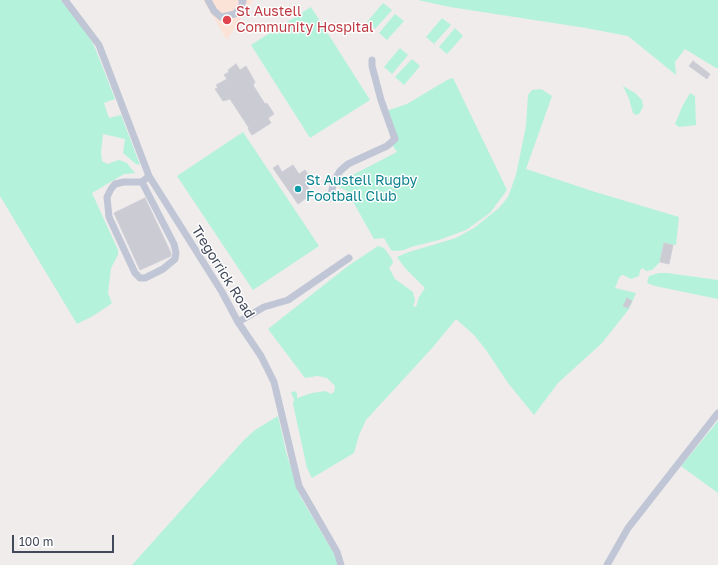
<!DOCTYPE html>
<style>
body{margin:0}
#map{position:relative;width:718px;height:565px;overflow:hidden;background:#efeceb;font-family:"Golos Text",sans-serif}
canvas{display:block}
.scale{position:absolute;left:12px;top:535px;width:102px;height:18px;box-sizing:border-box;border:2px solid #42495a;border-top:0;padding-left:5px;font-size:12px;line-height:14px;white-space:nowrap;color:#42495a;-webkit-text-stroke:3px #fff;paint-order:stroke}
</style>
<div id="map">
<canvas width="718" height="565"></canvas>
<div class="scale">100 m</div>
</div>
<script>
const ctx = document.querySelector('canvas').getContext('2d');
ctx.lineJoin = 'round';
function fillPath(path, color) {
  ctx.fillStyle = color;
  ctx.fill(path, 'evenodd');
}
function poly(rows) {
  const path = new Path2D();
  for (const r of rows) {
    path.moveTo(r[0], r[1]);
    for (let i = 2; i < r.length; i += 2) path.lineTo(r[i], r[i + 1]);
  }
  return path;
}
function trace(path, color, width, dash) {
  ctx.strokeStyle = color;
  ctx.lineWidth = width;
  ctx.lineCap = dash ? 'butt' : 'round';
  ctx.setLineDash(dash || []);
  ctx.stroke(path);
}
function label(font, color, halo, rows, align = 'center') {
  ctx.font = font + ' "Golos Text",sans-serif';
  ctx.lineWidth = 3;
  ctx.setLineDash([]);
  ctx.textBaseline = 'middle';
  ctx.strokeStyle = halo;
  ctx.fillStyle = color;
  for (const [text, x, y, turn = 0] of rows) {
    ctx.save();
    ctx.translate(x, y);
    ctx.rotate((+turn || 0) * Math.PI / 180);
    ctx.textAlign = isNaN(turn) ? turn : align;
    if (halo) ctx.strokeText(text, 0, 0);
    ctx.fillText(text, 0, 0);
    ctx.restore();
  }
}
fillPath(poly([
 [203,0,253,0,227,40]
]), '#fce3d7');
fillPath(poly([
 [0,0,61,0,64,4,87,33,95,48,115,99,104,103,109,118,121,115,140,165,136,164,123,153,125,139,103,134,101,153,102,161,107,164,119,160,122,161,127,163,133,171,136,173,124,174,92,193,118,250,118,255,111,268,108,293,112,303,93,316,77,324,0,196],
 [418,0,718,0,718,68,716,68,685,49,675,62,676,75,628,36,586,28,450,7],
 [383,3,392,10,375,29,367,22],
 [311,7,370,100,310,138,251,45],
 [395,14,404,21,387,40,379,33],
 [442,18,451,25,434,44,426,37],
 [455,28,463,36,447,54,439,47],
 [400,48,408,55,392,74,384,67],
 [412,59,420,66,404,85,395,77],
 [453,78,507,190,490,213,466,230,439,240,411,247,404,250,394,251,391,250,384,238,374,239,347,191,339,187,341,181,397,152,392,145,386,111,407,104,447,80],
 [623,86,635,93,642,100,643,107,639,114,636,115,633,113,629,99],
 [541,89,552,96,526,169,592,191,679,217,676,245,664,243,660,262,652,270,646,271,643,268,640,270,639,276,631,279,623,275,620,276,615,288,636,293,629,309,602,343,558,383,534,415,508,383,486,350,474,335,456,319,433,347,366,420,359,435,354,453,312,478,307,468,293,404,294,399,291,393,294,391,297,393,297,398,312,393,326,391,331,394,334,392,335,386,327,378,323,377,317,376,305,378,268,329,348,266,378,246,384,248,392,259,393,263,389,268,395,279,413,292,415,301,413,306,416,307,419,297,425,288,405,268,397,257,409,252,456,238,474,228,499,208,508,197,516,175,526,126,528,95,532,90],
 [690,93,695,96,696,125,679,127,675,124,682,107],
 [243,132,319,246,253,290,177,176],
 [659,273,667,273,718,280,718,299,655,286,647,283,649,276],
 [278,416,286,452,300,496,333,552,338,565,132,565,244,440,255,430],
 [718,421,718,493,681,466]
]), '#b4f2db');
const building = poly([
 [693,61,710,74,707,79,689,66,693,61],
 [236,64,240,70,246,66,255,82,253,85,265,104,267,103,274,114,268,118,271,123,252,135,248,129,249,128,230,99,223,101,215,89,218,88,216,85,227,79,224,75,229,72,228,70,236,64],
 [278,165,282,172,293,165,299,174,305,170,312,180,306,184,312,194,298,204,273,168,278,165],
 [145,198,171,253,171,256,140,270,114,213,145,198],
 [664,243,673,245,669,264,660,262,664,243],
 [627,298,632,301,628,308,623,306,627,298]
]);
fillPath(building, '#cbcbd4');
trace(building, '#cfcfd8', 1);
trace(poly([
 [65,0,99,45,149,176,222,292,238,322,261,356,274,382,299,486,337,552,341,565],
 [208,0,214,11,221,17,235,14,241,7,243,1,242,0],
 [142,182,124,182,115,184,111,189,107,197,109,217,135,273,140,278,145,278,163,269,175,259,176,253,174,244,142,182,149,176],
 [330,198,334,181,340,171,348,164,387,146,395,139,381,100,372,66,372,60],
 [238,322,264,307,288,300,349,258],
 [607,565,628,528,718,413]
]), '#c0c6d5', 7);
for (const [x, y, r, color] of [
 [227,20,5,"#e0444e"],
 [298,189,4,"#0f9aa8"]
]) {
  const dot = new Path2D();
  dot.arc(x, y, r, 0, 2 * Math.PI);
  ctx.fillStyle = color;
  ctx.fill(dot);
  trace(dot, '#fff', 1.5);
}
label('14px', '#be3a42', '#fff', [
 ["St Austell",236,12],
 ["Community Hospital",236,28]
], 'left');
label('14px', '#0d838f', '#fff', [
 ["St Austell Rugby",306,181],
 ["Football Club",306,197]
], 'left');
label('14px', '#42495a', '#fff', [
 ["Tregorrick Road",223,272,58]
]);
</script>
